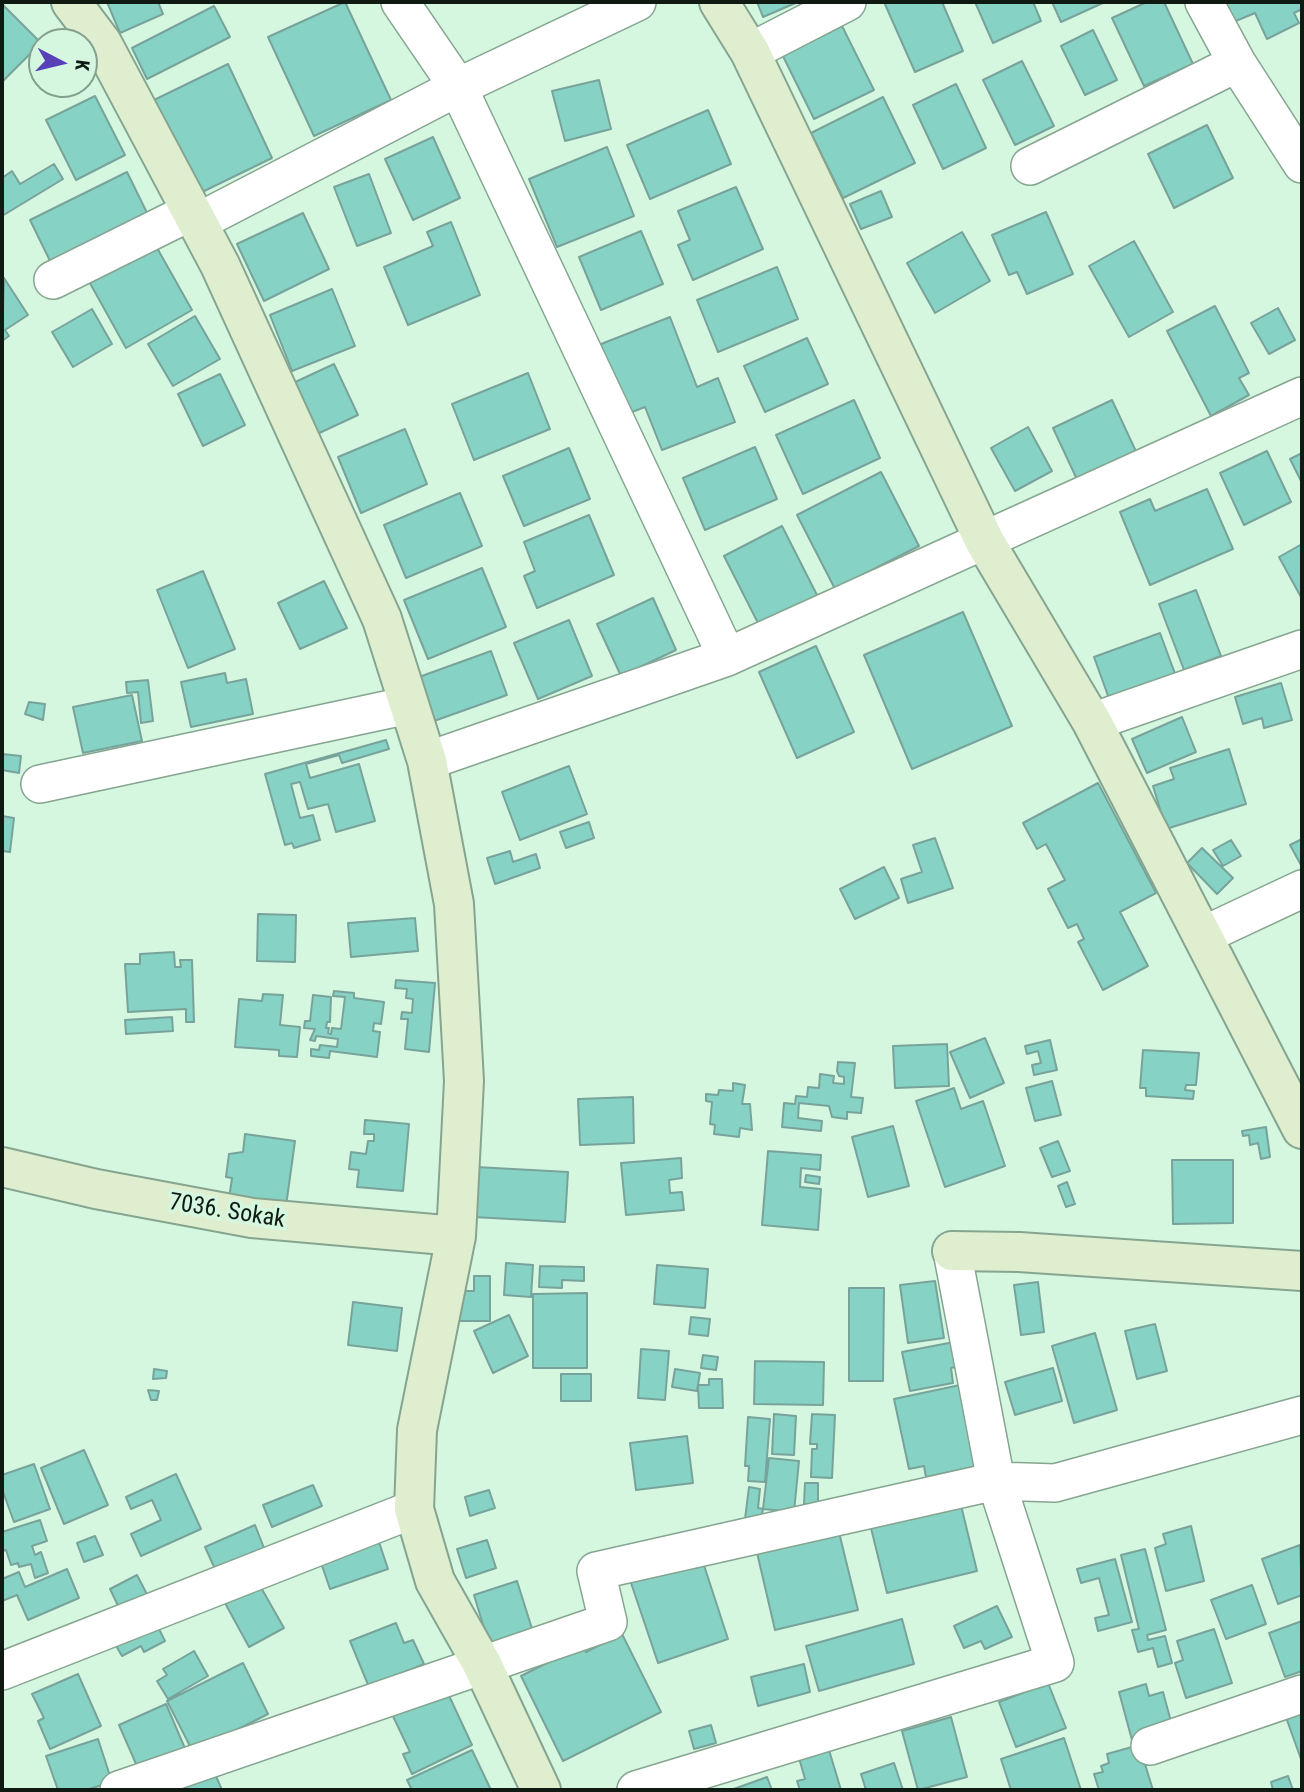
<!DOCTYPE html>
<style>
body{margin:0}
#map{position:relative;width:1304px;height:1792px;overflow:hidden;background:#d5f7e0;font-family:"Roboto Condensed",sans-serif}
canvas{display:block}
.frame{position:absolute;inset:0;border:4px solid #0e1a12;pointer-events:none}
.north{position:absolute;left:28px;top:28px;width:70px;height:70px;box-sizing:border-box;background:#d5f7e0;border:2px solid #859f8e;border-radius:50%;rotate:97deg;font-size:19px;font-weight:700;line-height:28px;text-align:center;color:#0e1a12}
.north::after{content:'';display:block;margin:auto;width:24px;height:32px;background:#5840b8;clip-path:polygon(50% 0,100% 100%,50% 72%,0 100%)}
</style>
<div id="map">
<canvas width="1304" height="1792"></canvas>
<div class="frame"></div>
<div class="north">K</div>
</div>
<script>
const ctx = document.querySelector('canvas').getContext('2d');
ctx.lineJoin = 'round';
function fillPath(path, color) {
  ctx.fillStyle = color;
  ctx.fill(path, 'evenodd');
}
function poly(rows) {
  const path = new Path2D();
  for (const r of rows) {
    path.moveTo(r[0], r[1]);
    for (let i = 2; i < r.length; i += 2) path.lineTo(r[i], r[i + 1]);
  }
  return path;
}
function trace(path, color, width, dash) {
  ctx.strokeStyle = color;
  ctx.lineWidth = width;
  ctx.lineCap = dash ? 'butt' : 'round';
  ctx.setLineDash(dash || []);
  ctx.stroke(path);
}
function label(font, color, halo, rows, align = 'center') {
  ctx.font = font + ' "Roboto Condensed",sans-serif';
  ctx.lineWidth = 7;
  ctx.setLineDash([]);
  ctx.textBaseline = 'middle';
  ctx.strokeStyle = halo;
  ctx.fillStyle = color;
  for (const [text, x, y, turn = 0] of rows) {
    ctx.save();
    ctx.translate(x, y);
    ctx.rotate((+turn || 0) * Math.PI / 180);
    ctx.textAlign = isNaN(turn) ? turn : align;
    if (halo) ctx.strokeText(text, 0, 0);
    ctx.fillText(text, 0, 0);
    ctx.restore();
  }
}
const building = poly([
 [107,2,158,2,163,14,120,33,107,2],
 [345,2,391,100,314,136,268,37,345,2],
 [757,2,798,2,763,17,757,2],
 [884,2,942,2,963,51,915,72,884,2],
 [975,2,1033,2,1041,21,993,43,975,2],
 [1052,2,1105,2,1061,22,1052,2],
 [1147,2,1164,2,1193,64,1144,86,1112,18,1147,2],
 [1221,2,1302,2,1302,9,1294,13,1299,23,1267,39,1255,13,1231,23,1221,2],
 [2,4,41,43,2,82,2,4],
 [214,6,230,37,147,79,132,48,214,6],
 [842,26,874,90,814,119,778,46,808,43,842,26],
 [1093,30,1117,80,1085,95,1061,46,1093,30],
 [1022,61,1054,126,1015,145,983,80,1022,61],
 [228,64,272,158,198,194,154,100,228,64],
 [599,80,611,129,565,141,552,91,599,80],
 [956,84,986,148,943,169,913,105,956,84],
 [95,96,125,155,76,180,46,120,95,96],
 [883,97,915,163,843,198,811,133,883,97],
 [708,110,731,164,650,199,627,145,708,110],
 [1207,125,1233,178,1174,208,1148,154,1207,125],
 [433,137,460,198,413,220,385,159,433,137],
 [607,147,634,216,557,247,529,179,607,147],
 [54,164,63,179,2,216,2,178,12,171,20,184,54,164],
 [127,172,151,221,54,269,30,220,127,172],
 [369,174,391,233,357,246,334,187,369,174],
 [736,187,763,249,693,280,678,245,690,240,678,211,736,187],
 [881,191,892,217,861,229,850,204,881,191],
 [1046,212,1073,274,1027,294,1017,272,1009,275,992,235,1046,212],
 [303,213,329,269,264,301,237,244,303,213],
 [451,222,480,295,408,325,384,267,433,246,427,232,451,222],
 [641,231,663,284,601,310,579,257,641,231],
 [962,232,990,281,935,313,907,263,962,232],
 [152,239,192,310,126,348,86,276,152,239],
 [1134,241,1173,312,1129,337,1089,266,1134,241],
 [777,267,798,319,718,352,697,300,777,267],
 [4,278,28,315,5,330,9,336,2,341,4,278],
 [332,289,355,346,292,371,270,315,332,289],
 [1215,306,1249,373,1239,378,1249,395,1211,416,1167,331,1215,306],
 [1278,308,1295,340,1269,354,1251,323,1278,308],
 [92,309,112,344,73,367,52,332,92,309],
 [195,316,220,359,173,386,148,344,195,316],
 [670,317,697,387,718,378,735,422,662,450,645,407,624,415,596,346,670,317],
 [807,338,828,384,765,412,744,366,807,338],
 [334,364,358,415,315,435,291,384,334,364],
 [528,373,550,429,474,460,452,404,528,373],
 [220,374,245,425,203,446,178,394,220,374],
 [854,400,880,458,803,494,776,435,854,400],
 [1112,400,1140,460,1081,488,1053,428,1112,400],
 [1028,427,1052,471,1015,491,991,448,1028,427],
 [405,429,427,484,361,513,338,457,405,429],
 [755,447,777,499,705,530,683,478,755,447],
 [569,448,590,499,524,526,503,476,569,448],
 [1267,451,1291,502,1244,525,1220,473,1267,451],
 [1302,453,1302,483,1290,459,1302,453],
 [881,472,919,546,835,589,797,515,881,472],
 [1207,489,1233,549,1150,585,1120,512,1150,499,1155,511,1207,489],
 [460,493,482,546,406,578,384,525,460,493],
 [589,515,614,575,537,608,524,576,535,571,524,542,589,515],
 [782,526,818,597,760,627,724,556,782,526],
 [1302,544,1302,599,1279,557,1302,544],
 [482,568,506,627,428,659,404,600,482,568],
 [203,571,235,649,188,668,157,590,203,571],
 [324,581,347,628,300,649,278,603,324,581],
 [1196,590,1221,656,1184,670,1159,604,1196,590],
 [653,598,676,650,621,676,597,624,653,598],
 [963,612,1012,726,912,769,864,655,963,612],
 [569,620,592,676,538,699,514,643,569,620],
 [1160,633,1177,679,1111,704,1094,657,1160,633],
 [816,646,854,732,797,758,759,672,816,646],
 [491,651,507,695,434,721,419,677,491,651],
 [225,673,227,683,246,679,253,714,191,727,181,682,225,673],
 [148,680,153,721,141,723,138,692,127,693,126,682,148,680],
 [1281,683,1292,720,1264,728,1262,718,1243,724,1235,697,1281,683],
 [132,695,142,741,83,753,73,707,132,695],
 [29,702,45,704,43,720,25,714,29,702],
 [1182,717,1196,752,1147,773,1132,739,1182,717],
 [386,740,389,749,342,763,339,755,306,764,310,778,359,764,375,821,336,832,328,804,308,809,300,782,291,784,300,818,313,815,320,840,294,848,292,843,285,845,265,774,386,740],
 [1229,749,1246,804,1166,829,1153,786,1174,779,1170,768,1229,749],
 [2,754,21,756,19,773,2,770,2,754],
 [569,766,587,814,520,840,502,792,569,766],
 [1098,783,1156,893,1120,912,1148,966,1103,990,1078,942,1084,939,1077,924,1068,928,1048,889,1065,880,1046,844,1037,849,1023,823,1098,783],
 [2,816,14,818,10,852,2,851,2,816],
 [589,822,594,838,566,848,560,832,589,822],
 [935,838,953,888,908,903,901,879,922,872,913,845,935,838],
 [1302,839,1302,867,1290,845,1302,839],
 [1231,840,1241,856,1223,866,1213,850,1231,840],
 [1202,848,1233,878,1217,894,1187,863,1202,848],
 [510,851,513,862,536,854,540,868,495,884,487,858,510,851],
 [884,867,899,898,855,919,840,889,884,867],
 [258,914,296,915,295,962,257,961,258,914],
 [415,918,418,951,351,957,348,923,415,918],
 [174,952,175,967,181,967,180,960,192,960,194,1022,186,1022,186,1009,128,1012,125,964,140,964,140,954,174,952],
 [396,980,435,983,429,1052,405,1049,408,1019,401,1019,402,1012,412,1013,413,999,406,998,407,989,395,988,396,980],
 [334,991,354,993,354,998,384,1002,381,1024,374,1023,373,1031,380,1032,377,1057,330,1051,329,1058,311,1056,311,1049,319,1050,320,1045,337,1047,338,1039,316,1036,315,1041,310,1040,315,1029,304,1028,305,1021,310,1021,313,995,331,997,330,1022,327,1022,326,1028,329,1028,328,1033,331,1034,332,1028,341,1029,345,997,333,996,334,991],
 [263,994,283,995,280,1025,300,1027,297,1057,279,1056,279,1050,235,1047,239,999,262,1001,263,994],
 [172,1017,173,1031,126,1034,125,1020,172,1017],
 [985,1038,1004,1083,970,1098,950,1052,985,1038],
 [1050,1040,1057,1070,1034,1075,1032,1065,1041,1063,1038,1051,1027,1054,1025,1046,1050,1040],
 [947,1044,949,1086,895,1088,893,1046,947,1044],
 [1143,1050,1199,1053,1196,1085,1186,1085,1185,1090,1194,1091,1193,1099,1146,1096,1146,1088,1140,1088,1143,1050],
 [838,1062,855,1063,851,1097,863,1098,861,1113,847,1112,847,1119,832,1117,829,1106,799,1103,798,1118,822,1121,821,1131,782,1127,784,1103,795,1104,796,1096,807,1097,808,1087,819,1088,820,1074,834,1076,833,1083,844,1084,844,1077,839,1076,837,1071,838,1062],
 [1052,1081,1061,1115,1035,1121,1026,1088,1052,1081],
 [733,1083,745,1085,742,1104,750,1104,752,1130,740,1128,739,1137,714,1134,715,1125,710,1124,712,1102,706,1101,706,1094,718,1095,719,1090,733,1091,733,1083],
 [954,1088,961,1109,983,1101,1005,1166,945,1187,916,1101,954,1088],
 [633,1097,634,1143,580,1145,578,1099,633,1097],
 [365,1120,409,1124,403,1191,357,1187,359,1170,349,1169,351,1152,366,1154,368,1141,374,1141,374,1134,364,1134,365,1120],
 [893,1126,909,1186,868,1197,852,1137,893,1126],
 [1266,1127,1270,1157,1261,1159,1258,1143,1250,1145,1249,1135,1243,1136,1242,1131,1266,1127],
 [245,1134,295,1141,286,1206,229,1199,232,1178,226,1177,229,1154,243,1152,245,1134],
 [1058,1141,1070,1171,1052,1177,1040,1148,1058,1141],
 [768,1151,821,1155,820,1170,801,1168,800,1187,821,1189,818,1230,762,1225,768,1151],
 [681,1158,682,1178,669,1180,670,1193,682,1192,684,1210,626,1215,621,1163,681,1158],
 [1172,1160,1233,1160,1233,1223,1173,1224,1172,1160],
 [476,1167,568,1172,565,1222,473,1217,476,1167],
 [806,1175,820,1177,819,1184,805,1182,806,1175],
 [1067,1182,1075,1204,1066,1207,1058,1186,1067,1182],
 [506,1263,533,1265,531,1297,504,1295,506,1263],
 [657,1265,708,1269,705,1308,654,1304,657,1265],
 [540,1266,584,1267,584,1281,562,1280,562,1288,539,1287,540,1266],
 [474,1276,490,1276,490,1321,455,1321,455,1291,474,1291,474,1276],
 [935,1281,944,1338,908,1343,900,1285,935,1281],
 [1038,1282,1044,1332,1021,1335,1014,1285,1038,1282],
 [849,1288,884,1288,883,1381,849,1381,849,1288],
 [587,1293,587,1368,533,1368,533,1294,587,1293],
 [353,1302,402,1308,397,1351,348,1345,353,1302],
 [509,1315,528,1356,493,1373,474,1331,509,1315],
 [691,1317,710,1319,708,1336,689,1334,691,1317],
 [1155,1324,1167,1371,1137,1379,1125,1331,1155,1324],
 [1095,1333,1117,1410,1074,1423,1052,1346,1095,1333],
 [954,1342,959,1366,951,1368,953,1383,910,1391,902,1352,954,1342],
 [641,1349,669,1351,665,1400,638,1398,641,1349],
 [703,1355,718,1357,716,1370,701,1368,703,1355],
 [755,1361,824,1362,823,1405,754,1404,755,1361],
 [1053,1368,1062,1401,1015,1415,1005,1382,1053,1368],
 [154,1369,167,1371,166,1378,153,1379,154,1369],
 [675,1369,700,1373,697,1391,672,1387,675,1369],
 [561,1374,591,1374,591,1401,561,1401,561,1374],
 [709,1379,722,1379,723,1408,699,1408,698,1385,709,1385,709,1379],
 [960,1385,977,1466,926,1477,924,1466,909,1469,894,1399,960,1385],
 [148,1390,159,1391,157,1400,151,1400,148,1390],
 [774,1414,796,1416,794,1455,772,1454,774,1414],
 [812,1414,835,1415,832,1478,811,1477,812,1449,817,1449,817,1444,810,1444,812,1414],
 [748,1417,770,1419,765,1482,748,1481,749,1466,745,1466,748,1417],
 [687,1436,693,1483,636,1490,630,1443,687,1436],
 [84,1450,108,1505,64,1524,41,1468,84,1450],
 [769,1458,799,1461,794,1512,763,1509,769,1458],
 [34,1464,50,1509,14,1522,2,1489,2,1475,34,1464],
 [176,1474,201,1529,141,1556,131,1534,161,1520,152,1500,131,1509,126,1497,176,1474],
 [805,1483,818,1483,818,1504,804,1504,805,1483],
 [313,1485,322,1506,272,1527,263,1505,313,1485],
 [749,1487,760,1489,758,1508,763,1509,761,1521,745,1519,749,1487],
 [489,1490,495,1508,470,1516,465,1497,489,1490],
 [958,1493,977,1571,887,1593,868,1516,958,1493],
 [40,1520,47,1541,32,1546,35,1555,41,1552,48,1573,35,1578,31,1564,19,1567,18,1563,11,1565,6,1550,2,1551,2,1532,40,1520],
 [837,1524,858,1610,775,1630,755,1544,837,1524],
 [255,1525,264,1548,215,1569,205,1547,255,1525],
 [1191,1526,1204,1581,1166,1591,1155,1548,1166,1544,1163,1534,1191,1526],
 [376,1533,388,1569,330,1589,318,1554,376,1533],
 [95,1536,103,1555,84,1562,77,1543,95,1536],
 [487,1540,496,1568,466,1578,457,1549,487,1540],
 [1300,1545,1302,1595,1278,1604,1262,1559,1300,1545],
 [1145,1549,1166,1630,1147,1635,1148,1640,1165,1636,1172,1663,1158,1667,1153,1648,1138,1652,1132,1630,1139,1629,1121,1555,1145,1549],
 [700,1553,728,1639,658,1663,629,1577,700,1553],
 [1115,1559,1132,1622,1098,1631,1095,1618,1109,1615,1099,1578,1081,1583,1077,1569,1115,1559],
 [67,1569,79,1598,28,1620,17,1595,2,1601,2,1579,19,1572,25,1587,67,1569],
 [137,1575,151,1602,123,1616,110,1589,137,1575],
 [517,1581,534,1635,490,1648,474,1595,517,1581],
 [259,1584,284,1628,249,1647,225,1603,259,1584],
 [1252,1585,1266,1624,1226,1639,1211,1600,1252,1585],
 [997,1606,1012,1637,985,1649,981,1641,964,1648,954,1626,997,1606],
 [902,1619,914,1664,819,1691,806,1646,902,1619],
 [1302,1621,1302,1671,1285,1677,1269,1633,1302,1621],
 [396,1623,404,1643,413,1640,424,1664,369,1687,350,1641,396,1623],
 [158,1627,165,1641,144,1652,141,1646,122,1656,115,1644,158,1627],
 [1214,1629,1232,1683,1186,1698,1175,1663,1183,1660,1177,1641,1214,1629],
 [622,1634,661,1712,563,1761,521,1676,583,1645,586,1652,622,1634],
 [194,1651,208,1676,168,1699,157,1681,167,1675,163,1669,194,1651],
 [243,1663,268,1714,193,1752,167,1701,243,1663],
 [804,1664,810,1692,758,1706,751,1677,804,1664],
 [78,1674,101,1726,50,1749,38,1721,44,1718,32,1694,78,1674],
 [1048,1683,1066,1728,1016,1747,999,1702,1048,1683],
 [1146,1684,1149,1696,1163,1692,1173,1729,1132,1740,1119,1692,1146,1684],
 [445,1687,472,1745,412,1774,403,1754,410,1752,391,1712,445,1687],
 [1302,1702,1302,1762,1283,1709,1302,1702],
 [166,1704,187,1753,140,1773,119,1725,166,1704],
 [951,1717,967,1777,918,1790,902,1731,951,1717],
 [711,1725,716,1743,694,1749,689,1731,711,1725],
 [1064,1738,1081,1790,1011,1790,1001,1759,1064,1738],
 [98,1739,112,1782,86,1790,58,1790,46,1756,98,1739],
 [1139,1745,1153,1790,1099,1790,1094,1774,1103,1772,1101,1766,1109,1763,1107,1754,1139,1745],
 [472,1750,491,1790,412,1790,407,1780,472,1750],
 [829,1750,841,1790,800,1790,797,1781,805,1779,799,1758,829,1750],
 [894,1763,903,1790,866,1790,861,1774,894,1763],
 [212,1767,222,1790,157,1790,212,1767],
 [1288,1776,1293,1790,1273,1790,1271,1782,1288,1776],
 [767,1777,772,1790,731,1790,767,1777]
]);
fillPath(building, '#86d2c4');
trace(building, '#78a39b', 2);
const street = poly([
 [400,2,458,87,727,657],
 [1204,2,1237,63,1302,164],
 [750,52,847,2],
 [1030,166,1237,63],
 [198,222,458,87,637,2],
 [53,280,192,211],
 [1092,722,1302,649],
 [427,761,727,657,1302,396],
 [40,784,409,705],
 [1202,936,1302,889],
 [2,1671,414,1509],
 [1150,1746,1302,1694],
 [119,1790,608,1622,596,1571,996,1481,1055,1483,1302,1415],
 [636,1790,1055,1663,996,1481,952,1251]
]);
const secondary = poly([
 [71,2,102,43,220,265,382,619,427,761,454,904,464,1081,456,1236,417,1430,414,1509,435,1581,482,1664,541,1790],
 [719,2,750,52,985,542,1092,722,1302,1129],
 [2,1167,96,1189,252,1218,456,1236],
 [952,1251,1019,1252,1302,1271]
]);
trace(street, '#85a590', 40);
trace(secondary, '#85a590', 42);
trace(street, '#fff', 37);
trace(secondary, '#dfeece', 38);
label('24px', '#0e1a12', '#d5f7e0', [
 ["7036. Sokak",227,1212,9]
]);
</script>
